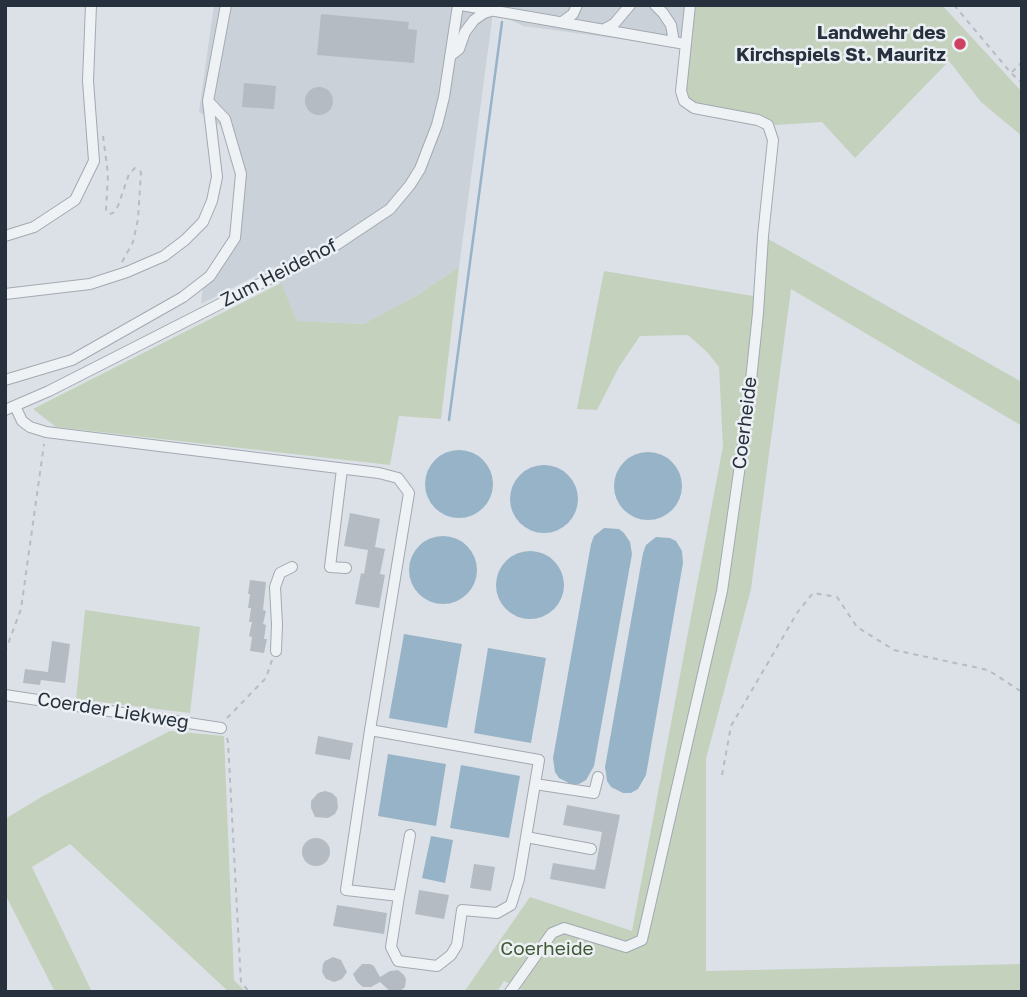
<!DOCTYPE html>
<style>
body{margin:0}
#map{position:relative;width:1027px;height:997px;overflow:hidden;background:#dce1e7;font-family:"Golos Text",sans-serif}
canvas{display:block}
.frame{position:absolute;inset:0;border:7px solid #26313d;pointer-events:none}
</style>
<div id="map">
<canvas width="1027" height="997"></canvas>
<div class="frame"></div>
</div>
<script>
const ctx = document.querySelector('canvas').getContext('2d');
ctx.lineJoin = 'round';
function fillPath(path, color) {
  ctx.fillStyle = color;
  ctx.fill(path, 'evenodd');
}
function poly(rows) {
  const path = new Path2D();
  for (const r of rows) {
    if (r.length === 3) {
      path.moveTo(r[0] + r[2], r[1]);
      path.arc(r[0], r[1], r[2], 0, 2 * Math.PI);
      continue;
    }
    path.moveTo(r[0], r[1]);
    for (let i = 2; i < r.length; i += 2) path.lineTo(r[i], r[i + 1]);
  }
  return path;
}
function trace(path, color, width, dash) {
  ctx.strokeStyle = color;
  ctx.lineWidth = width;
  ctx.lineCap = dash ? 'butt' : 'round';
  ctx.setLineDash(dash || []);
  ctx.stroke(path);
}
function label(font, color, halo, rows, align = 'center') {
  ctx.font = font + ' "Golos Text",sans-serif';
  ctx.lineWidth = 5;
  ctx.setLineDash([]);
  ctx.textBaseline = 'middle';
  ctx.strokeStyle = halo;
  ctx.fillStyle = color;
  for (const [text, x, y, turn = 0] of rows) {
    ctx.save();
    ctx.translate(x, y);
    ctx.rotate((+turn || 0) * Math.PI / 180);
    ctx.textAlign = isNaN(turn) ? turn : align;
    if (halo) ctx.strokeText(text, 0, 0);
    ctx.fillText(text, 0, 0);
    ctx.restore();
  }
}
fillPath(poly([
 [214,5,494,5,459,267,416,296,365,324,297,321,273,267,201,304,204,275,214,266,234,232,240,191,226,129,199,112],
 [511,5,686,5,682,47,523,26,509,19]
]), '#cad1d9');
fillPath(poly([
 [693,5,942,5,1022,92,1022,136,981,102,949,61,855,158,822,122,775,125,770,120,694,105,687,101,683,89],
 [763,236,1022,382,1022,426,791,289,751,589,706,759,706,971,1022,964,1022,992,526,992,504,981,497,992,464,992,530,897,632,931,723,446,719,367,707,352,688,335,640,336,619,367,597,410,577,409,604,271,753,296],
 [459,267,441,419,399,416,390,465,56,427,33,409,281,283,297,321,364,324,416,296],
 [85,610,200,627,190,713,76,699],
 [170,731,224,736,234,980,246,992,229,992,70,844,32,867,92,992,55,992,5,894,5,819,43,796]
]), '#c4d1bd');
fillPath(poly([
 [459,484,34],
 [648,486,34],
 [544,499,34],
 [604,528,619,529,624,533,630,542,632,554,594,766,586,780,579,784,571,784,559,778,555,772,553,758,591,544,594,536],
 [443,570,34],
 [656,537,670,538,676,541,682,551,683,563,646,775,638,789,631,793,623,793,611,787,607,781,605,767,643,553,646,545],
 [530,585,34],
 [404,634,462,644,447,728,389,718],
 [488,648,546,658,531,743,474,733],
 [388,754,446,764,436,826,378,816],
 [461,765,520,776,509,838,450,828],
 [431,836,453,840,445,883,422,878]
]), '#97b3c8');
trace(poly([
 [449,420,502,22]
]), '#97b3c8', 2.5);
fillPath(poly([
 [321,14,409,22,408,29,417,30,414,63,317,55],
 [244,83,276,86,274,109,242,107],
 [319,101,14],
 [350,513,380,519,375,547,385,549,380,574,385,575,379,608,355,604,361,573,364,574,368,550,344,546],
 [250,580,266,582,263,610,266,611,263,624,266,625,264,639,267,639,264,653,250,651,252,637,249,636,252,622,249,622,251,608,248,608,250,594,248,594],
 [52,641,70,644,65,683,41,680,40,685,23,683,25,669,48,672],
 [318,736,353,743,350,760,315,754],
 [325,791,332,793,337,798,338,808,335,814,328,818,315,817,311,808,311,801,318,793],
 [567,805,620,815,605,889,550,879,553,863,595,870,602,832,563,825],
 [316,852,14],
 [474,864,495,867,491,891,470,888],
 [419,890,449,895,444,919,415,914],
 [337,905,387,913,384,934,333,926],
 [333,957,341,960,347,972,342,979,334,982,326,979,322,972,323,964,325,961],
 [362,964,370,964,374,966,380,977,390,971,398,970,404,975,406,979,405,987,399,992,391,992,380,982,371,987,363,987,357,982,353,974]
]), '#b4bbc3');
const minor = poly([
 [461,5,685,44],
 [655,5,663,13,671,25,674,42],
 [562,22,573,14,577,5],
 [603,30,614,24,630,5],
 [450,56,459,49,465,32,474,20,484,13,491,11],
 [5,236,34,227,75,200,94,161,88,81,91,5],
 [5,294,90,284,127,272,164,256,185,240,203,222,212,201,217,177,208,101,226,5],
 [5,380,72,360,183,297,210,276,235,238,241,174,225,119,208,101],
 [15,406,22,421,30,427,46,432,379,473,398,478,409,493,370,730,346,890,399,896,410,835],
 [5,410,49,391,336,245,390,209,410,185,420,169,437,125,444,97,458,5],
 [342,469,330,567,346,568],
 [276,651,277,624,275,587,280,573,292,567],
 [5,695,221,728],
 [370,730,539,760,519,879,511,905,497,913,462,910,457,945,451,955,437,966,398,961,391,947,399,896],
 [535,784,594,793,598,777],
 [526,837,591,849],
 [510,992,552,933,564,928,626,947,642,940,722,591,748,409,758,313,763,236,773,140,768,125,758,120,694,108,684,101,681,91,690,5]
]);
trace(minor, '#a2a9b1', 12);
trace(poly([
 [954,5,1011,73,1022,83],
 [1012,72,1022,62],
 [103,136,108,174,106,210,109,214,113,213,118,206,129,174,135,168,141,172,138,219,133,242,122,262],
 [5,652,21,609,44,444],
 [227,718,266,678,272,660],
 [227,738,228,742,241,983,250,992],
 [722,775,731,726,797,613,813,593,837,597,857,627,894,650,988,670,1022,692]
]), '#b7bcc1', 2, [5, 5]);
trace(minor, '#eff2f5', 10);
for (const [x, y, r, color] of [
 [960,44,7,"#ce3f62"]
]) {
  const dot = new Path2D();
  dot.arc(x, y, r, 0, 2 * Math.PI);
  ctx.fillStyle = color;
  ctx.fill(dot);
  trace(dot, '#ecf0f4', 2.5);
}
label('bold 19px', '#26313d', '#ecf0f4', [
 ["Landwehr des",946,33],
 ["Kirchspiels St. Mauritz",946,55]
], 'right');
label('19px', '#26313d', '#ecf0f4', [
 ["Zum Heidehof",279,273,-27],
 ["Coerheide",745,423,-83],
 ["Coerder Liekweg",113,711,9]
]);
label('19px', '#3e5933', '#ecf0f4', [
 ["Coerheide",547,949]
]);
</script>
